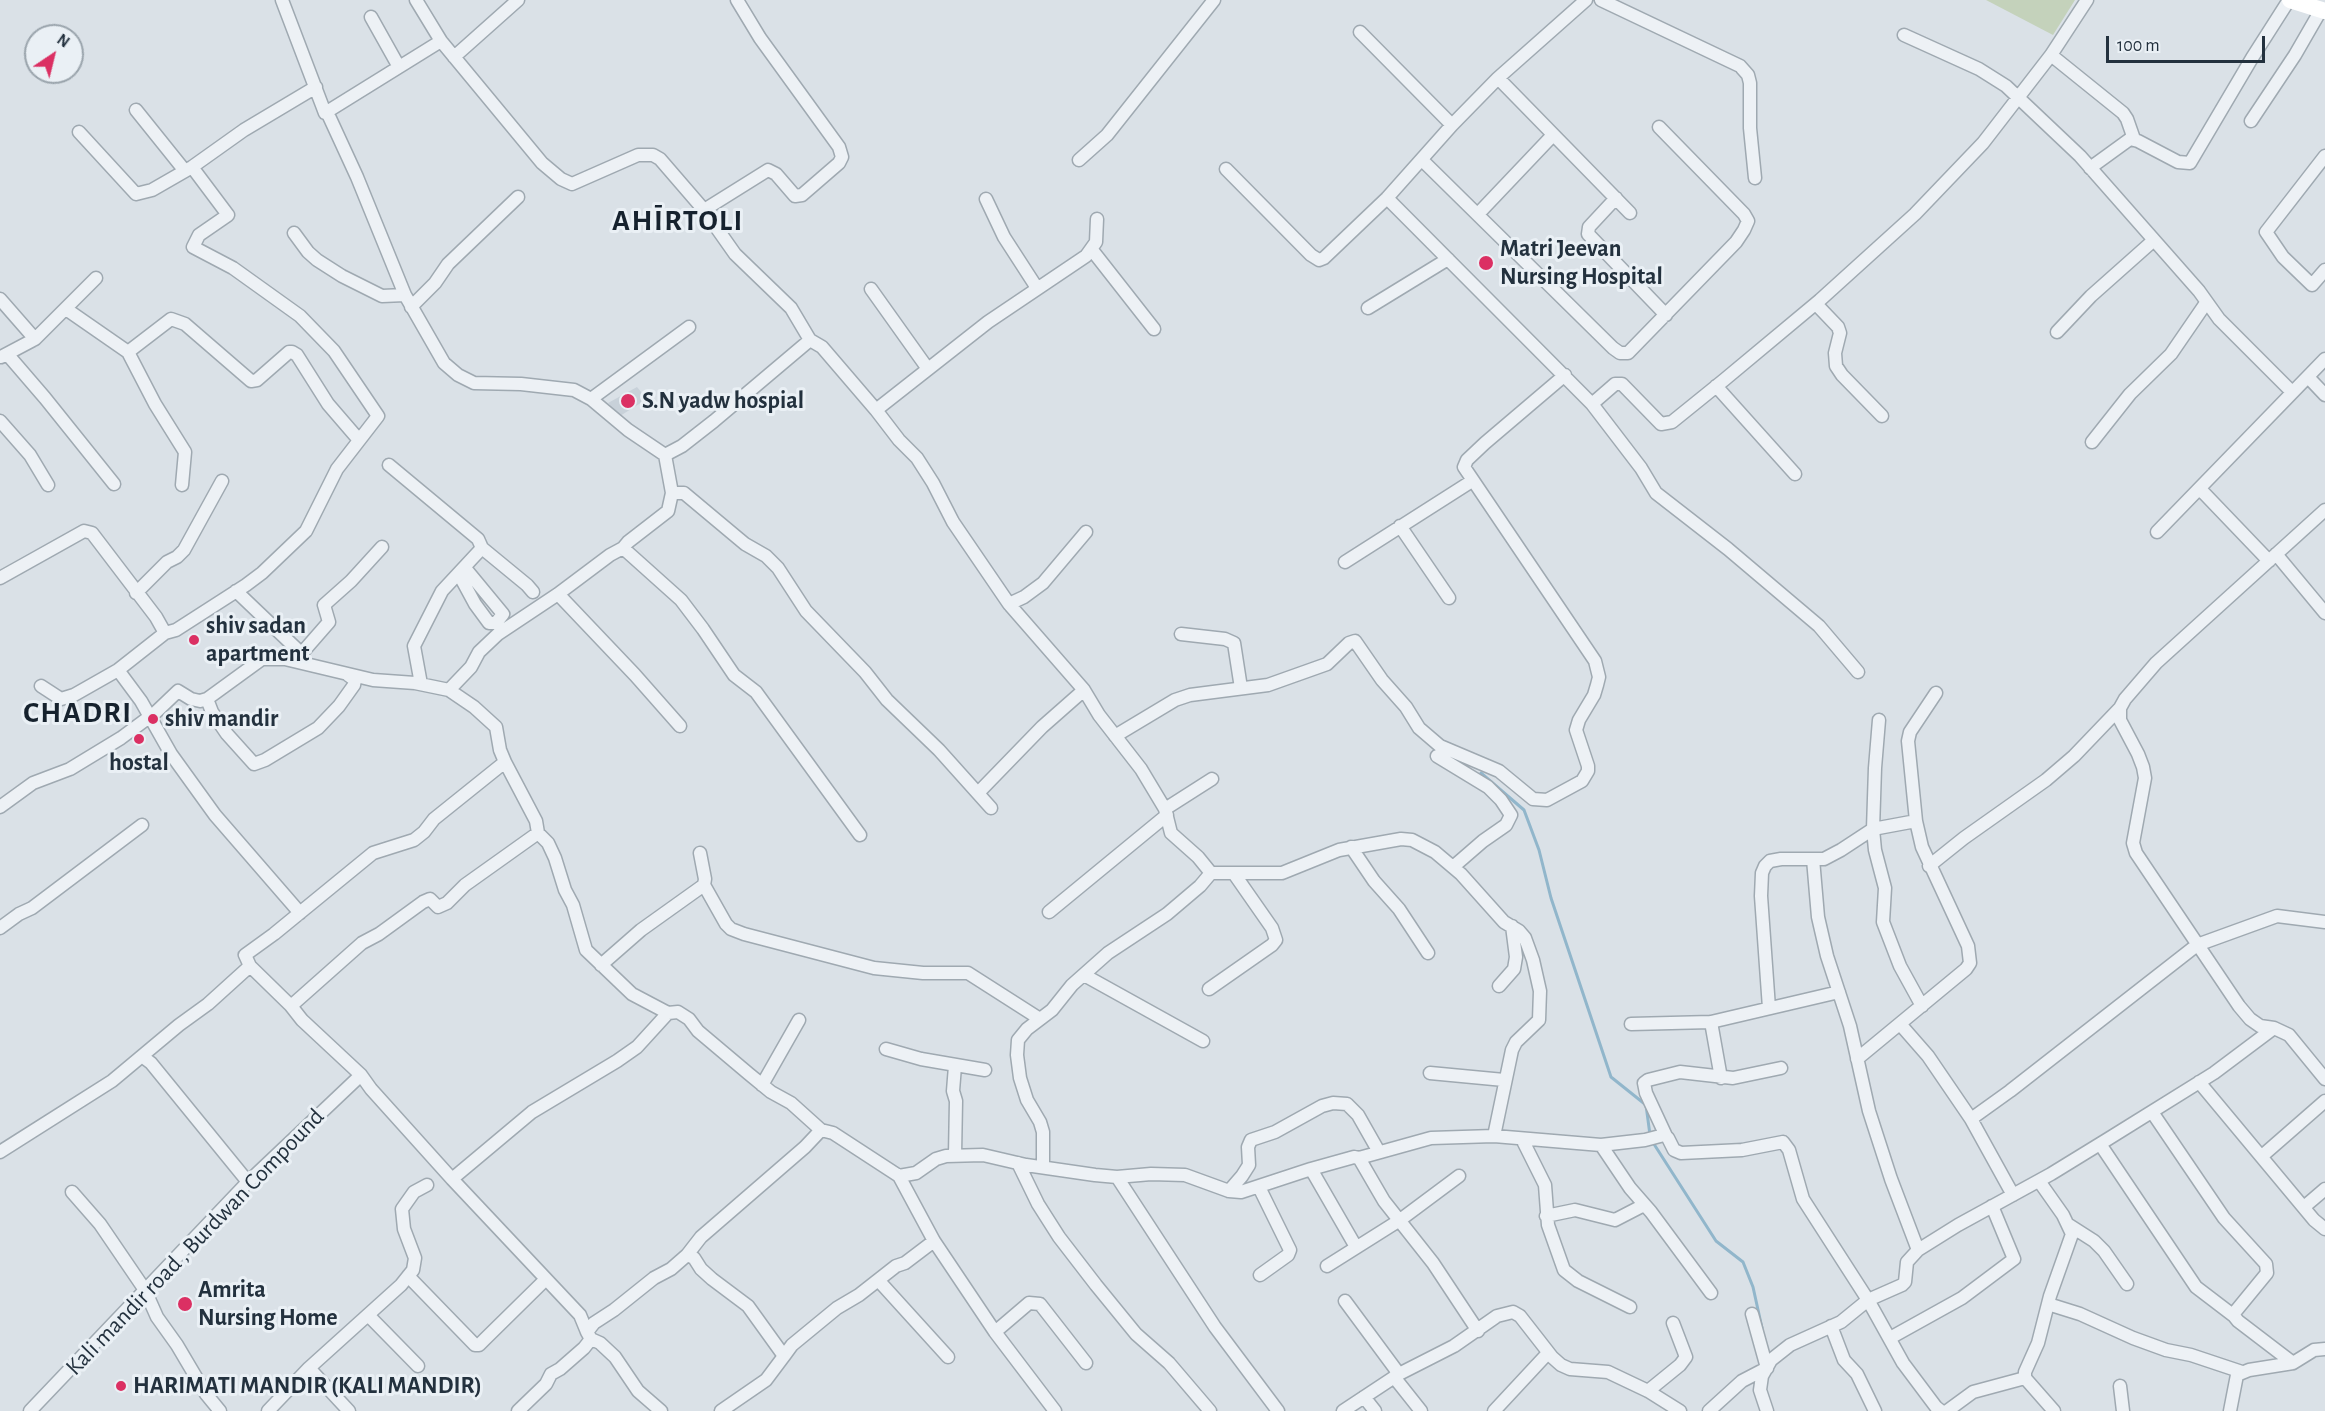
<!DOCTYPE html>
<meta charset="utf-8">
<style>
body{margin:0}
#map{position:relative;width:2325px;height:1411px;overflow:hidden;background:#dae1e7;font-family:"Alegreya Sans",sans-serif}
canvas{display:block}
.north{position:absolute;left:24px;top:24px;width:60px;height:60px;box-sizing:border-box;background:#eaf0f5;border:2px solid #9aa4ac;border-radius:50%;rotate:35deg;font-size:16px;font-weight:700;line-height:24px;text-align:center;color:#23313e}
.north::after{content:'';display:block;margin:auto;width:21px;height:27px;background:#db3063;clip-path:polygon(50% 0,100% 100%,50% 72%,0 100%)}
.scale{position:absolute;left:2106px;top:36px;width:159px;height:27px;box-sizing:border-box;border:3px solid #23313e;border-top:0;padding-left:8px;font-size:18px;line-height:21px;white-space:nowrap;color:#23313e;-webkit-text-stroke:4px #eaf0f5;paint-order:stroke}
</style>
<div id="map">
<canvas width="2325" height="1411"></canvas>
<div class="north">N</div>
<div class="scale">100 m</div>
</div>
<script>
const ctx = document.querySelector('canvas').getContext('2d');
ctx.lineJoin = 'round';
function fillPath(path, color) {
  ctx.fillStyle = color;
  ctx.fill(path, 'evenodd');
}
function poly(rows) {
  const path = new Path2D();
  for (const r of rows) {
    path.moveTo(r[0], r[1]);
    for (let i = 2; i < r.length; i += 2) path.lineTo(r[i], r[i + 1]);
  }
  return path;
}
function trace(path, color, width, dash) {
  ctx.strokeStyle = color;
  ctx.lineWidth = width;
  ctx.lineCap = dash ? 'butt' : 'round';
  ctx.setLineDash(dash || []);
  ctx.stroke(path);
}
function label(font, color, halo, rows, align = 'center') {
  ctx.font = font + ' "Alegreya Sans",sans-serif';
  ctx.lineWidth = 6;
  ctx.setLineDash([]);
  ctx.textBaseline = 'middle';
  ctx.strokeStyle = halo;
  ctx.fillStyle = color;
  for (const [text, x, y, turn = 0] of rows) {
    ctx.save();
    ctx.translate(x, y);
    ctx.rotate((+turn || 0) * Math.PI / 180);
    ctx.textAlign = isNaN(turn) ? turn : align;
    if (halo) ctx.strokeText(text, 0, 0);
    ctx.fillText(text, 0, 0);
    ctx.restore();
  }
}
fillPath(poly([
 [637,387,647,399,620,416,608,403]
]), '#c8d1d9');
fillPath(poly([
 [1986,0,2075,0,2053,35]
]), '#c4d2bb');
trace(poly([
 [1481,773,1524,810,1539,850,1551,898,1611,1077,1646,1105,1650,1135],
 [1652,1141,1716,1241,1743,1262,1753,1287,1762,1328]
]), '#91b6cb', 3);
const street = poly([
 [282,0,325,113,328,114,357,177,405,295,444,363,458,375,474,383,521,384,574,390,591,399,628,430,665,455,672,493],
 [416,0,441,41,542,163,561,179,572,184,638,155,653,155,660,159,704,210,735,254,791,308,810,340],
 [1601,0,1740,66,1748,75,1750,83,1750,128,1755,178],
 [371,17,399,67],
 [1360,32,1452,125],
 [1904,35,1979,69,2006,86,2080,156,2199,291,2219,319,2292,392],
 [2051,55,2123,113,2127,119,2134,139],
 [454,57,518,0],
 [1498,78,1630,213],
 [136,110,185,171],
 [325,113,441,41],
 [2251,121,2295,55,2321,10],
 [79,132,136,194,152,190,192,167,244,130,316,87],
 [2325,156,2266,232,2283,257,2312,285,2325,270],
 [1079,160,1107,135,1214,0],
 [1422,160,1613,348,1620,353,1628,353,1736,242,1744,230,1748,221,1744,214,1659,127],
 [2090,168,2130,139,2138,141,2178,162,2190,163,2252,58,2289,0],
 [1226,169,1311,255,1319,260,1324,258,1387,198,1452,125,1498,78,1586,0],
 [1387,198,1592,404,1641,468,1656,493,1728,549,1819,626,1858,672],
 [1616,198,1589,227,1588,234,1666,315],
 [986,199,1004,237,1037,288],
 [704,210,768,170,776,174,795,196,802,195,839,163,842,157,839,147,760,38,737,0],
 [1478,214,1553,135],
 [294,233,308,252,317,260,342,276,382,296,405,295],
 [1092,250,1154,329],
 [871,289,928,369],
 [0,299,35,339],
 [1816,304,1838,327,1840,333,1835,353,1836,366,1842,375,1882,416],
 [411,307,435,283,448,264,518,197],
 [1368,308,1448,259],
 [66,309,128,352,155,404,185,452,182,485],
 [2057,332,2091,296,2154,240],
 [128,352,171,319,185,324,251,381,257,380,289,352,292,352,297,355,328,404,359,440],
 [8,355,45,398,114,484],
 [1,357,35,339,96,278],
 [2308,377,2325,395],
 [1716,386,1795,474],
 [591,399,689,327],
 [1592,404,1615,384,1622,384,1661,424,1672,422,1724,380,1820,300,1915,214,1983,143,2051,55,2087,0],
 [876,410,988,322,1086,256,1096,242,1097,219],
 [0,421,30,455,48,485],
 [2092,442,2130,394,2171,354,2206,303],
 [665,455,682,446,714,421,810,340,822,347,876,410,899,440,917,458,933,483,953,522,1009,604,1084,690,1099,715,1141,769,1165,809,1171,833,1198,857,1211,873,1200,886,1167,914,1108,953,1072,985,1052,1010,1027,1029,1018,1040,1017,1055,1020,1078,1027,1100,1040,1122,1043,1132,1043,1166],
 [389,465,478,539,482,548],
 [2200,489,2269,561],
 [2325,510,2156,663,2125,699,2120,708,2120,720,2138,754,2143,767,2145,778,2133,843,2136,853,2239,1006,2250,1019,2260,1026,2274,1028,2289,1035,2325,1079],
 [1400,526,1449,598],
 [2157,532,2325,359],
 [623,548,628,542,668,511,672,493,684,493,745,544,766,556,778,568,806,611,865,672,887,700,939,750,991,808],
 [2276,554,2325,613],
 [1345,562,1472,481],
 [465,568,503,614,496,623,489,623,475,604,462,580,465,568],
 [0,578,84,531,92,533,156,617,165,633,118,670,74,695,61,699,41,686],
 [236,591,302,654],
 [136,593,167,562,177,557,184,550,222,481],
 [558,594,635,675,680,726],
 [1009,604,1024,597,1043,583,1086,532],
 [165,633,176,630,246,585,262,573,306,531,337,469,378,416,334,351,300,316,233,268,193,247,199,235,228,215,192,167],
 [1181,634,1225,639,1234,643,1241,688],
 [295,661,329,622,324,605,351,581,382,547],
 [118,670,141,701,171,754,215,815,300,913],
 [421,684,414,646,442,591,482,548,527,585,533,592],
 [449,690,471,667,479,652,498,634,558,594,610,555,623,548,681,600,703,629,734,675,756,692,860,835],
 [207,699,212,712,227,734,254,764,265,760,318,728,339,706,354,685,355,680,348,675],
 [1879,720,1875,768,1873,829,1875,850,1885,888,1883,922,1900,966,1922,1006],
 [1115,736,1175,700,1190,695,1268,685,1327,664,1349,643,1355,641,1382,680,1406,707,1419,728,1440,746,1499,771,1533,799,1547,800,1582,781,1588,771,1588,766,1576,730,1579,720,1594,695,1597,685,1599,677,1595,661,1464,467,1467,460,1485,443,1565,375],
 [1437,756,1488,787,1501,800,1511,815,1506,825,1483,841,1453,867],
 [978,793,1042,727,1084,690],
 [0,807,33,783,70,769,121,738,156,712,178,691,191,699,200,701,207,699,262,659,285,659,373,680,415,683,449,690,474,707,496,727,500,750,505,762],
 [1165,809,1212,779],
 [1351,847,1374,881,1399,909,1428,953],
 [1813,859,1818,917,1827,956,1850,1026,1869,1111,1891,1179,1918,1250],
 [1929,866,1964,838,2046,780,2074,756,2120,708],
 [1211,873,1282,873,1339,850,1401,839,1412,840,1435,852,1461,874,1504,922,1519,931,1525,938,1533,960,1540,991,1539,1020,1516,1042,1512,1050,1494,1136],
 [704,885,726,924,731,929,744,934,874,968,923,973,968,973,1040,1019],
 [1049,912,1167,815],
 [0,928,19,914,32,908,142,825],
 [601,965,641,930,704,885,705,879,700,853],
 [1084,975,1203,1041],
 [1499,986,1514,969,1516,957,1512,926],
 [1209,989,1272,945,1276,940,1272,928,1235,875],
 [291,1006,250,966,245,955,274,934,373,853,414,840,424,832,434,819,505,762,536,821,538,833],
 [1769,1008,1761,896,1762,873,1765,866,1770,861,1781,859,1824,859,1841,850,1873,829,1916,821],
 [668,1013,632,994,586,950,573,905,565,890,555,858,548,843,538,833,465,885,447,903,438,907,430,899,423,902,379,934,362,943,291,1006,302,1020,361,1075,371,1089,452,1179,532,1112,617,1061,637,1047,668,1013,678,1012,689,1019,698,1031,749,1074,771,1092,791,1103,821,1130,833,1133,899,1176,934,1241,995,1332,1055,1411],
 [1711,1022,1721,1078],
 [1631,1024,1711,1022,1839,992],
 [1900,1024,1928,1056,1971,1119,2013,1195],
 [886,1049,921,1059,985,1070],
 [143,1057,151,1063,248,1182],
 [1857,1059,1966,969,1970,963,1968,946,1922,847,1916,821,1908,741,1910,732,1936,693],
 [955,1066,953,1091,956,1101,955,1155],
 [1430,1073,1504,1080],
 [2199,1082,2314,1220,2325,1229],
 [762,1085,799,1020],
 [2152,1112,2224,1218,2266,1264,2267,1273,2235,1312,2234,1316,2238,1321,2293,1363,2314,1350,2325,1349],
 [1971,1119,2010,1091,2197,945,2277,916,2325,922],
 [1666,1136,1646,1093,1644,1083,1648,1080,1680,1072,1733,1078,1781,1068],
 [1522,1139,1545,1185,1548,1225,1564,1270,1578,1281,1630,1307],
 [2100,1144,2196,1287,2234,1316],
 [1601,1145,1630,1188,1651,1212,1711,1293],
 [0,1152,112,1081,179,1025,208,1004,250,966],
 [2262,1156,2325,1101],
 [1359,1158,1431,1138,1494,1136,1601,1145,1645,1140,1664,1135,1668,1138,1674,1150,1681,1153,1742,1150,1783,1142,1789,1150,1803,1199,1868,1300,1903,1363,1936,1407,1941,1411],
 [1018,1163,1038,1204,1059,1237,1096,1285,1136,1334,1169,1363,1210,1411],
 [1311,1169,1356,1247],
 [899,1176,916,1173,936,1159,946,1156,983,1155,1026,1165,1095,1175,1117,1177,1151,1174,1185,1175,1229,1191,1241,1192,1311,1169,1354,1157,1359,1158,1384,1201,1433,1263,1478,1331],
 [1117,1177,1215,1327,1278,1411],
 [452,1179,580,1315,587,1332],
 [2039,1181,2063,1215,2072,1234,2050,1296,2038,1343,2025,1372,2025,1378,2054,1411],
 [1259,1187,1290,1250,1288,1255,1260,1275],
 [1229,1191,1242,1176,1249,1165,1248,1147,1251,1140,1275,1132,1322,1106,1333,1103,1347,1104,1358,1115,1379,1152],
 [72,1192,100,1224,145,1290,157,1317,177,1345,206,1394,220,1411],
 [2304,1207,2325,1189],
 [1546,1216,1575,1210,1615,1220,1644,1205],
 [2069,1225,2094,1241,2104,1251,2127,1284],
 [687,1255,701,1237,805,1147,821,1130],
 [1327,1266,1400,1220,1459,1176],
 [408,1276,475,1345,479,1345,485,1339,546,1279],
 [879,1281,948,1357],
 [1345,1301,1399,1374],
 [2048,1304,2080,1314,2133,1338,2166,1350,2191,1355,2242,1372],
 [368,1315,418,1366],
 [1831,1326,1844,1360,1857,1374,1875,1411],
 [995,1332,1029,1303,1040,1304,1086,1363],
 [1890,1338,1962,1298,2014,1259,1992,1206],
 [591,1339,600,1343,615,1357,638,1391,661,1411],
 [784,1356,792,1345,837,1308,859,1295,896,1266,905,1263,934,1241],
 [309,1368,349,1411],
 [1394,1377,1421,1411],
 [2120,1386,2123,1411],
 [1648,1391,1680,1365,1686,1357,1673,1323],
 [1364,1397,1375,1411],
 [30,1411,248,1182,361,1075],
 [268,1411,309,1368,401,1285,413,1270,415,1258,404,1229,402,1209,414,1192,427,1185],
 [518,1411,546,1384,551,1374,560,1369,584,1348,591,1339,587,1332,594,1323,614,1310,654,1278,671,1269,687,1255,694,1258,701,1269,712,1279,748,1306,784,1356,766,1380,721,1411],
 [1343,1411,1399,1374,1454,1346,1497,1316,1513,1312,1520,1316,1552,1357,1561,1365,1570,1369,1608,1372,1648,1391,1680,1411],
 [1494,1411,1548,1353],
 [1709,1411,1742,1381,1767,1368,1752,1314],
 [1767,1411,1760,1390,1762,1376,1771,1360,1790,1345,1841,1322,1868,1300,1902,1285,1905,1282,1907,1262,1918,1250,1958,1225,2051,1174,2108,1139,2214,1073,2274,1028],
 [1947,1411,1973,1392,2025,1378],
 [2230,1411,2237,1375,2249,1370,2293,1363]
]);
trace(street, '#9fa9b1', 15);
trace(street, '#edf1f5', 12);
trace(poly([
 [2290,0,2325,11]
]), '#fff', 16);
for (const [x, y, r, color] of [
 [1486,263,8,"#db3063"],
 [628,401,8,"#db3063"],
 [194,640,6,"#db3063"],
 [153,719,6,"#db3063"],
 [139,739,6,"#db3063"],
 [185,1304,8,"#db3063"],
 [121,1386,6,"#db3063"]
]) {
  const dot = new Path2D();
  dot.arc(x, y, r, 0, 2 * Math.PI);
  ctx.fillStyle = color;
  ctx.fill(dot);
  trace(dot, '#eaf0f5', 2);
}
label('bold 24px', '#23313e', '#eaf0f5', [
 ["Matri Jeevan",1500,249],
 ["Nursing Hospital",1500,277],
 ["S.N yadw hospial",642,401],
 ["shiv sadan",206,626],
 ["apartment",206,654],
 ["shiv mandir",165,719],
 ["hostal",139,763,"center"],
 ["Amrita",198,1290],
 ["Nursing Home",198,1318],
 ["HARIMATI MANDIR (KALI MANDIR)",133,1386]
], 'left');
label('24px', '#23313e', '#eaf0f5', [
 ["Kali mandir road , Burdwan Compound",195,1242,-46]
]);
ctx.letterSpacing = '1.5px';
label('bold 30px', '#16222e', '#eaf0f5', [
 ["AHĪRTOLI",678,221],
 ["CHADRI",78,713]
]);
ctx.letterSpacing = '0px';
</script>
